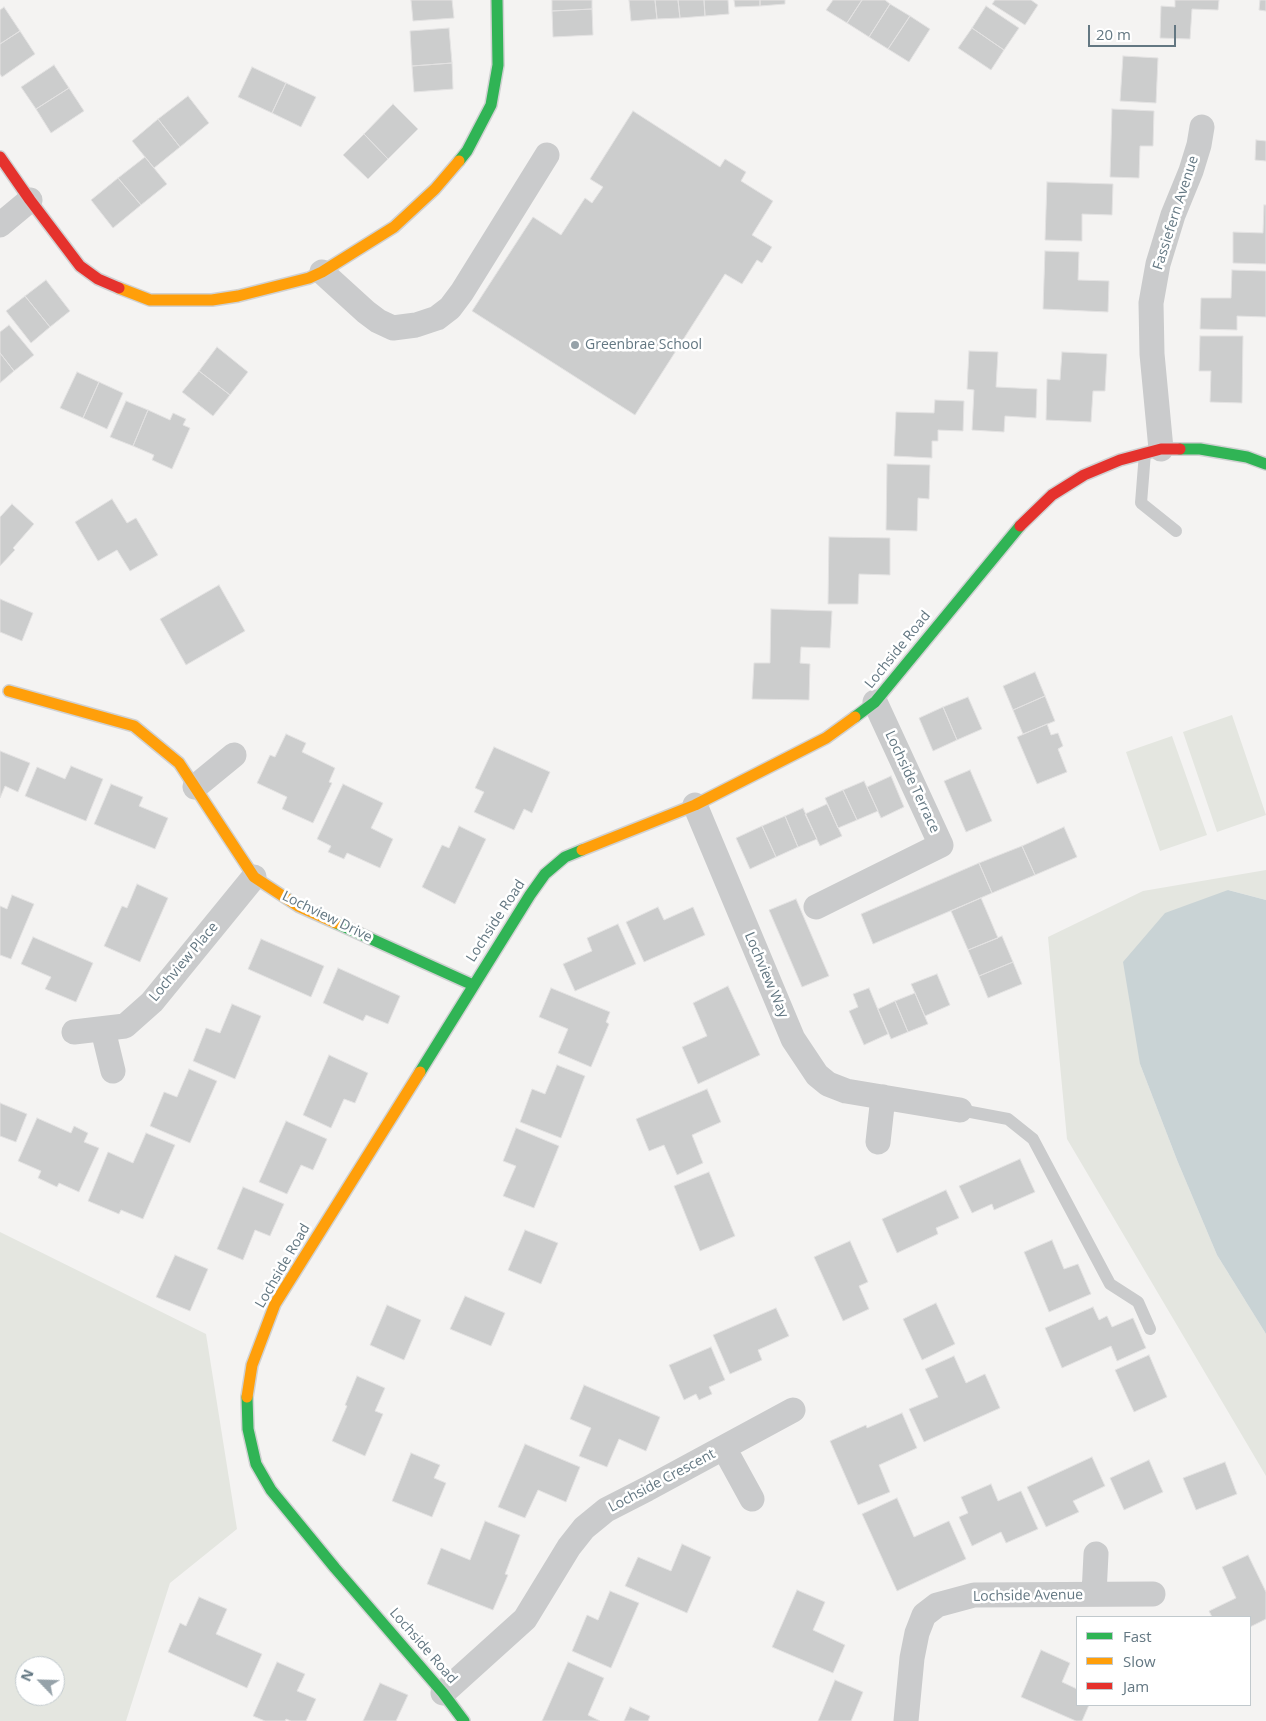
<!DOCTYPE html>
<style>
body{margin:0}
#map{position:relative;width:1266px;height:1721px;overflow:hidden;background:#f4f3f2;font-family:"Open Sans",sans-serif}
canvas{display:block}
.legend{position:absolute;left:1076px;top:1616px;width:175px;height:90px;box-sizing:border-box;background:#fff;border:1px solid #c1c9cd;margin:0;padding:6px 9px;list-style:none;font-size:15px;color:#637782}
.legend li{display:flex;align-items:center;gap:10px;height:25px}
.legend b{width:25px;border:1px solid #c1c9cd}
.north{position:absolute;left:15px;top:1656px;width:50px;height:50px;box-sizing:border-box;background:#fff;border:1px solid #c1c9cd;border-radius:50%;rotate:294deg;font-size:14px;font-weight:700;line-height:20px;text-align:center;color:#637782}
.north::after{content:'';display:block;margin:auto;width:18px;height:22px;background:#96a2a9;clip-path:polygon(50% 0,100% 100%,50% 72%,0 100%)}
.scale{position:absolute;left:1088px;top:25px;width:88px;height:22px;box-sizing:border-box;border:2px solid #637782;border-top:0;padding-left:6px;font-size:15px;line-height:18px;white-space:nowrap;color:#637782;-webkit-text-stroke:4px #fff;paint-order:stroke}
</style>
<div id="map">
<canvas width="1266" height="1721"></canvas>
<ul class="legend">
<li><b style="height:6px;background:#30b455"></b>Fast</li>
<li><b style="height:6px;background:#ff9f0a"></b>Slow</li>
<li><b style="height:6px;background:#e5322d"></b>Jam</li>
</ul>
<div class="north">N</div>
<div class="scale">20 m</div>
</div>
<script>
const ctx = document.querySelector('canvas').getContext('2d');
ctx.lineJoin = 'round';
function fillPath(path, color) {
  ctx.fillStyle = color;
  ctx.fill(path, 'evenodd');
}
function poly(rows) {
  const path = new Path2D();
  for (const r of rows) {
    path.moveTo(r[0], r[1]);
    for (let i = 2; i < r.length; i += 2) path.lineTo(r[i], r[i + 1]);
  }
  return path;
}
function trace(path, color, width, dash) {
  ctx.strokeStyle = color;
  ctx.lineWidth = width;
  ctx.lineCap = dash ? 'butt' : 'round';
  ctx.setLineDash(dash || []);
  ctx.stroke(path);
}
function label(font, color, halo, rows, align = 'center') {
  ctx.font = font + ' "Open Sans",sans-serif';
  ctx.lineWidth = 5;
  ctx.setLineDash([]);
  ctx.textBaseline = 'middle';
  ctx.strokeStyle = halo;
  ctx.fillStyle = color;
  for (const [text, x, y, turn = 0] of rows) {
    ctx.save();
    ctx.translate(x, y);
    ctx.rotate((+turn || 0) * Math.PI / 180);
    ctx.textAlign = isNaN(turn) ? turn : align;
    if (halo) ctx.strokeText(text, 0, 0);
    ctx.fillText(text, 0, 0);
    ctx.restore();
  }
}
fillPath(poly([
 [1232,715,1266,815,1217,832,1183,732],
 [1172,736,1207,835,1160,851,1126,752],
 [1266,870,1266,900,1228,890,1140,1064,1177,1160,1217,1255,1266,1334,1266,1476,1067,1139,1048,937,1143,891],
 [0,1232,206,1334,237,1529,170,1583,126,1721,0,1721],
 [25,1666,55,1666,55,1696,25,1696]
]), '#e4e6e0');
fillPath(poly([
 [1228,890,1266,900,1266,1334,1217,1255,1177,1160,1140,1064,1123,962,1165,913]
]), '#c9d3d5');
const building = poly([
 [411,0,452,0,454,18,413,21,411,0],
 [552,0,592,0,592,9,552,11,552,0],
 [629,0,655,0,657,19,631,21,629,0],
 [655,0,678,0,680,18,657,19,655,0],
 [678,0,704,0,705,16,680,18,678,0],
 [704,0,728,0,729,14,705,16,704,0],
 [734,0,760,0,760,6,735,7,734,0],
 [760,0,785,0,785,4,760,6,760,0],
 [833,0,862,0,847,23,826,10,833,0],
 [862,0,885,0,890,4,869,37,847,23,862,0],
 [995,0,1031,0,1038,5,1025,25,992,4,995,0],
 [1175,0,1219,0,1218,10,1192,9,1190,39,1160,38,1161,6,1175,7,1175,0],
 [1260,0,1266,0,1266,11,1259,10,1260,0],
 [890,4,910,16,888,49,869,37,890,4],
 [986,6,1019,28,1004,50,972,28,986,6],
 [4,7,20,31,0,44,0,10,4,7],
 [592,9,593,35,553,37,552,11,592,9],
 [910,16,930,29,909,62,888,49,910,16],
 [449,28,452,63,412,66,410,31,449,28],
 [972,28,1004,50,991,70,958,48,972,28],
 [20,31,35,54,2,77,0,74,0,44,20,31],
 [1123,56,1158,58,1156,103,1120,101,1123,56],
 [452,63,453,89,414,92,412,66,452,63],
 [54,65,69,88,36,109,21,87,54,65],
 [252,67,286,83,272,113,238,97,252,67],
 [286,83,316,97,301,127,272,113,286,83],
 [69,88,84,111,51,133,36,109,69,88],
 [188,96,209,123,180,147,158,119,188,96],
 [393,104,418,129,388,159,364,134,393,104],
 [1112,109,1154,111,1153,146,1140,146,1139,178,1110,177,1112,109],
 [633,111,720,167,725,159,746,172,741,181,773,201,752,235,772,247,762,263,757,260,742,284,725,274,635,415,472,311,533,217,561,235,585,198,592,203,603,187,590,179,633,111],
 [158,119,180,147,154,168,132,141,158,119],
 [364,134,388,159,368,179,343,155,364,134],
 [1256,140,1266,141,1266,161,1255,160,1256,140],
 [145,157,167,184,141,205,118,178,145,157],
 [118,178,141,205,113,228,91,200,118,178],
 [1047,182,1113,184,1112,215,1082,214,1082,241,1045,240,1047,182],
 [1264,205,1266,205,1266,264,1233,263,1233,232,1263,233,1264,205],
 [1045,251,1079,252,1078,280,1109,281,1108,312,1043,309,1045,251],
 [1232,270,1266,271,1266,317,1237,316,1237,330,1200,329,1201,298,1231,298,1232,270],
 [46,280,70,311,50,327,25,296,46,280],
 [25,296,50,327,31,343,6,311,25,296],
 [9,325,34,355,14,371,0,353,0,332,9,325],
 [1200,336,1243,336,1242,403,1210,402,1211,371,1199,371,1200,336],
 [217,347,248,372,230,395,199,371,217,347],
 [969,351,998,352,996,387,1037,389,1036,418,1005,416,1004,432,972,430,974,390,967,389,969,351],
 [1062,352,1107,354,1105,391,1093,391,1091,422,1046,420,1047,379,1060,380,1062,352],
 [0,353,14,371,0,383,0,353],
 [199,371,230,395,213,416,182,392,199,371],
 [77,372,99,382,83,418,60,408,77,372],
 [99,382,123,393,107,429,83,418,99,382],
 [935,400,964,401,963,431,938,430,938,441,932,441,932,458,894,456,896,412,934,413,935,400],
 [126,401,148,410,133,446,110,437,126,401],
 [148,410,170,420,173,413,186,419,183,425,190,428,172,469,152,460,154,455,133,446,148,410],
 [887,464,930,465,929,499,918,498,917,531,886,530,887,464],
 [112,499,127,523,136,518,158,555,130,571,117,550,98,561,75,522,112,499],
 [12,504,34,524,13,548,15,550,0,566,0,517,12,504],
 [829,537,890,538,890,575,859,574,858,604,828,604,829,537],
 [219,585,245,631,186,665,160,619,219,585],
 [0,599,33,613,22,641,0,632,0,599],
 [771,609,832,611,830,648,801,647,800,663,810,664,809,700,752,699,754,663,770,663,771,609],
 [1035,672,1045,696,1013,710,1003,686,1035,672],
 [1045,696,1055,721,1023,734,1013,710,1045,696],
 [968,697,982,729,957,740,943,707,968,697],
 [943,707,957,740,933,751,919,718,943,707],
 [1047,724,1051,735,1058,733,1063,746,1058,749,1067,772,1037,784,1017,737,1047,724],
 [286,734,306,743,302,752,335,768,329,782,332,783,313,823,282,809,287,797,257,783,270,755,275,757,286,734],
 [494,747,550,772,532,813,524,809,514,830,474,812,484,792,475,788,494,747],
 [0,751,30,763,18,792,5,786,0,798,0,751],
 [71,766,103,779,86,821,25,796,37,767,65,779,71,766],
 [970,770,992,821,966,832,944,781,970,770],
 [891,776,904,807,881,818,867,787,891,776],
 [864,781,878,811,857,820,843,790,864,781],
 [111,784,143,797,139,806,168,818,155,849,94,824,111,784],
 [343,784,383,803,371,828,393,839,380,868,347,853,344,859,328,852,331,846,317,839,343,784],
 [843,790,857,820,838,828,825,798,843,790],
 [827,804,842,836,820,846,805,814,827,804],
 [803,808,817,839,798,847,785,816,803,808],
 [785,816,798,847,776,857,762,826,785,816],
 [459,826,486,839,455,904,422,887,442,845,449,848,459,826],
 [762,826,776,857,750,869,736,838,762,826],
 [1064,827,1077,857,1035,875,1022,846,1064,827],
 [1022,846,1035,875,992,893,979,863,1022,846],
 [979,863,992,893,873,944,861,914,979,863],
 [137,884,168,898,140,962,104,946,122,906,127,908,137,884],
 [12,895,34,904,11,959,0,955,0,906,7,909,12,895],
 [981,898,998,938,968,950,951,911,981,898],
 [796,899,829,976,802,987,769,910,796,899],
 [658,907,664,920,693,907,705,935,644,962,626,922,658,907],
 [618,924,636,964,575,991,563,964,592,951,587,938,618,924],
 [1002,936,1013,962,979,976,968,950,1002,936],
 [33,937,93,963,76,1002,45,989,51,977,21,964,33,937],
 [261,939,324,966,311,997,248,969,261,939],
 [1013,962,1022,984,988,998,979,976,1013,962],
 [338,968,400,996,388,1024,366,1015,363,1021,323,1003,338,968],
 [937,974,950,1005,925,1016,911,984,937,974],
 [728,986,760,1055,698,1084,682,1047,707,1036,693,1003,728,986],
 [551,988,610,1012,606,1022,609,1024,591,1067,558,1053,568,1029,539,1017,551,988],
 [869,988,888,1034,864,1045,849,1011,858,1007,853,994,869,988],
 [915,993,928,1024,908,1032,895,1001,915,993],
 [895,1001,908,1032,891,1039,878,1009,895,1001],
 [232,1004,261,1016,235,1079,193,1061,206,1028,220,1033,232,1004],
 [329,1055,368,1073,355,1103,344,1099,331,1128,303,1115,329,1055],
 [557,1065,585,1076,561,1138,520,1122,532,1089,545,1094,557,1065],
 [189,1069,217,1081,190,1143,150,1126,164,1092,177,1097,189,1069],
 [707,1089,721,1122,692,1135,703,1163,677,1175,664,1145,649,1151,636,1119,707,1089],
 [0,1103,27,1114,16,1142,0,1136,0,1103],
 [37,1118,71,1133,74,1126,88,1133,84,1142,99,1148,79,1192,59,1183,57,1187,38,1178,41,1171,18,1161,37,1118],
 [286,1121,327,1139,313,1170,301,1165,287,1194,259,1182,286,1121],
 [516,1128,559,1146,534,1208,503,1196,516,1166,503,1161,516,1128],
 [146,1133,175,1145,143,1219,121,1210,119,1214,88,1201,108,1152,133,1163,146,1133],
 [1020,1159,1035,1192,994,1210,992,1204,972,1213,959,1186,1020,1159],
 [709,1172,735,1236,700,1251,674,1186,709,1172],
 [243,1187,284,1204,270,1236,255,1230,243,1260,217,1249,243,1187],
 [946,1190,959,1218,936,1228,938,1234,897,1253,882,1219,946,1190],
 [525,1230,558,1243,541,1284,508,1270,525,1230],
 [1052,1240,1064,1269,1078,1264,1091,1294,1049,1312,1024,1252,1052,1240],
 [850,1241,868,1282,859,1286,869,1309,843,1321,814,1257,850,1241],
 [175,1255,208,1269,190,1311,156,1297,175,1255],
 [465,1296,505,1313,491,1346,450,1329,465,1296],
 [936,1303,955,1344,922,1360,903,1319,936,1303],
 [387,1305,421,1320,404,1360,370,1345,387,1305],
 [1093,1307,1099,1320,1107,1316,1112,1327,1133,1318,1146,1348,1117,1361,1111,1346,1062,1368,1045,1328,1093,1307],
 [776,1308,789,1336,758,1350,762,1360,730,1374,713,1335,776,1308],
 [711,1347,725,1380,709,1387,712,1394,699,1400,696,1394,684,1400,669,1365,711,1347],
 [1149,1355,1167,1397,1134,1412,1115,1370,1149,1355],
 [954,1356,966,1383,985,1374,1000,1408,924,1442,909,1409,938,1397,925,1369,954,1356],
 [357,1376,385,1388,375,1411,383,1414,365,1456,332,1441,347,1406,345,1405,357,1376],
 [584,1385,660,1417,646,1451,619,1439,607,1467,579,1456,591,1428,570,1419,584,1385],
 [902,1413,917,1448,879,1465,890,1492,858,1505,830,1441,866,1425,867,1428,902,1413],
 [525,1444,580,1467,566,1502,538,1490,525,1518,498,1507,525,1444],
 [411,1453,440,1465,434,1478,446,1483,432,1517,392,1501,411,1453],
 [1092,1457,1105,1486,1073,1501,1079,1512,1046,1527,1027,1487,1092,1457],
 [1149,1460,1163,1492,1124,1510,1110,1478,1149,1460],
 [1225,1462,1237,1494,1196,1510,1183,1478,1225,1462],
 [991,1484,998,1501,1021,1491,1038,1529,1006,1543,1001,1532,972,1546,959,1517,968,1513,961,1497,991,1484],
 [897,1498,914,1537,949,1521,966,1559,897,1591,862,1514,897,1498],
 [485,1521,520,1535,505,1574,508,1575,493,1610,427,1584,441,1548,470,1560,485,1521],
 [682,1544,711,1557,687,1613,625,1586,638,1557,671,1571,682,1544],
 [1248,1555,1266,1592,1266,1619,1250,1627,1250,1617,1212,1617,1209,1611,1236,1598,1222,1567,1248,1555],
 [797,1590,825,1602,813,1630,845,1645,833,1673,772,1647,797,1590],
 [610,1591,639,1603,611,1668,572,1651,587,1615,598,1620,610,1591],
 [199,1597,227,1609,216,1634,262,1654,247,1688,168,1652,180,1623,186,1626,199,1597],
 [1041,1650,1070,1663,1062,1682,1077,1689,1077,1705,1089,1705,1082,1721,1076,1721,1021,1697,1041,1650],
 [277,1662,305,1674,297,1691,316,1699,306,1721,291,1721,286,1719,285,1721,265,1721,253,1716,277,1662],
 [568,1662,604,1678,588,1715,600,1721,542,1721,568,1662],
 [835,1680,863,1692,851,1721,818,1721,835,1680],
 [380,1683,408,1695,396,1721,363,1721,380,1683],
 [630,1707,650,1716,648,1721,624,1721,630,1707]
]);
fillPath(building, '#cccdcd');
trace(building, '#e3e2e2', 1);
const fast = poly([
 [459,161,467,151,491,105,498,65,497,0],
 [1180,449,1200,449,1247,457,1266,464],
 [855,717,875,702,1020,526],
 [336,923,473,985],
 [420,1072,530,895,545,874,565,857,582,850],
 [247,1397,248,1429,256,1464,271,1490,335,1568,443,1693,464,1721]
]);
const slow = poly([
 [119,288,150,300,212,300,238,296,309,278,322,272,394,227,435,189,459,161],
 [9,691,134,726,179,763,254,877,298,906,336,923],
 [582,850,695,805,826,738,855,717],
 [247,1397,252,1365,275,1304,420,1072]
]);
const jam = poly([
 [0,157,30,200,80,266,98,279,119,288],
 [1020,526,1052,495,1084,475,1120,460,1161,449,1180,449]
]);
trace(fast, '#d0d1d2', 14);
trace(slow, '#d0d1d2', 14);
trace(jam, '#d0d1d2', 14);
trace(poly([
 [1145,453,1141,503,1176,531],
 [960,1110,1008,1119,1033,1139,1110,1284,1138,1302,1150,1329]
]), '#cacbcc', 12);
trace(poly([
 [0,225,30,200],
 [322,272,366,312,378,321,393,328,416,325,437,318,450,308,462,292,547,155],
 [1161,449,1152,354,1151,303,1158,264,1173,215,1191,171,1199,145,1202,127],
 [195,787,234,755],
 [695,805,793,1039,817,1075,828,1084,846,1091,960,1110],
 [816,907,941,845,875,702],
 [103,1030,113,1071],
 [74,1032,125,1026,152,1002,254,877],
 [878,1142,883,1097],
 [724,1448,752,1499],
 [1094,1594,1096,1554],
 [443,1693,525,1619,569,1547,584,1528,606,1510,647,1489,793,1410],
 [906,1721,912,1658,917,1633,924,1615,937,1605,974,1595,1153,1594]
]), '#cacbcc', 25);
trace(fast, '#30b455', 11);
trace(slow, '#ff9f0a', 11);
trace(jam, '#e5322d', 11);
for (const [x, y, r, color] of [
 [575,345,5,"#96a2a9"]
]) {
  const dot = new Path2D();
  dot.arc(x, y, r, 0, 2 * Math.PI);
  ctx.fillStyle = color;
  ctx.fill(dot);
  trace(dot, '#fff', 2);
}
label('14px', '#637782', '#fff', [
 ["Fassiefern Avenue",1176,213,-72],
 ["Lochside Road",898,650,-51],
 ["Lochside Terrace",912,782,65],
 ["Lochview Drive",327,917,26],
 ["Lochside Road",496,921,-57],
 ["Lochview Place",184,962,-50],
 ["Lochview Way",766,975,67],
 ["Lochside Road",283,1266,-60],
 ["Lochside Crescent",662,1481,-28],
 ["Lochside Avenue",1028,1596,-1],
 ["Lochside Road",423,1646,49]
]);
label('14px', '#637782', '#fff', [
 ["Greenbrae School",585,345]
], 'left');
</script>
